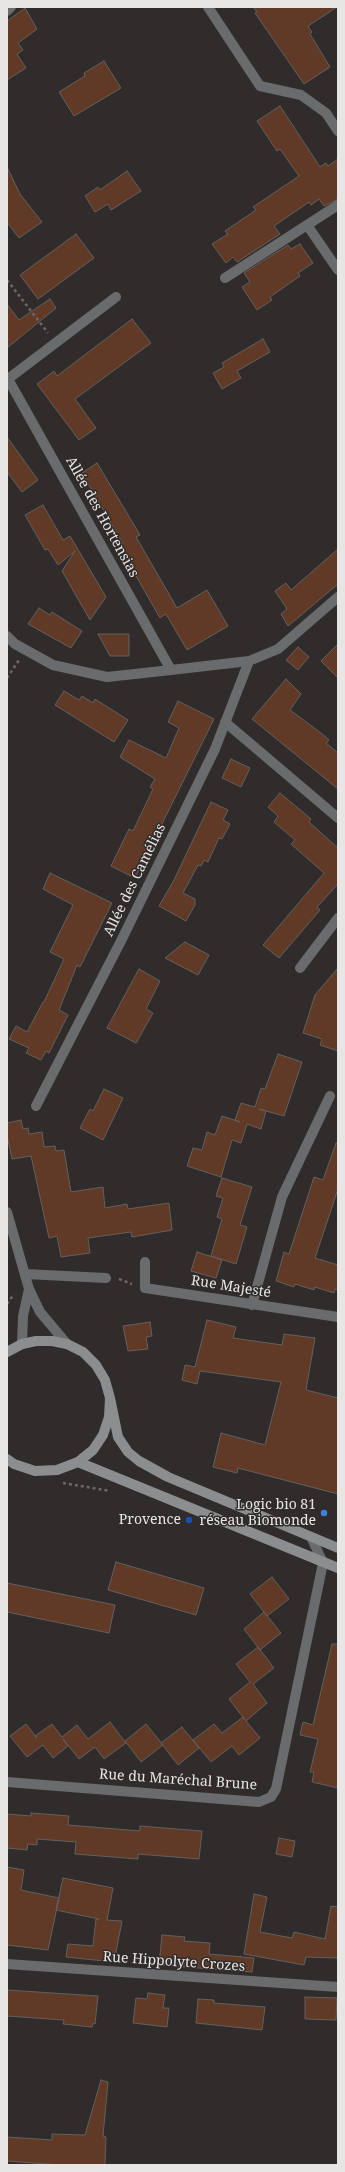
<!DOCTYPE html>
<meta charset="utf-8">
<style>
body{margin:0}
#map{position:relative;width:345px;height:2172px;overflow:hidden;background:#302c2b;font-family:"Noto Serif",serif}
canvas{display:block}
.frame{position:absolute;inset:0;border:8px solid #e8e6e5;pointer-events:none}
</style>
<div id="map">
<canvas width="345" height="2172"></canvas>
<div class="frame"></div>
</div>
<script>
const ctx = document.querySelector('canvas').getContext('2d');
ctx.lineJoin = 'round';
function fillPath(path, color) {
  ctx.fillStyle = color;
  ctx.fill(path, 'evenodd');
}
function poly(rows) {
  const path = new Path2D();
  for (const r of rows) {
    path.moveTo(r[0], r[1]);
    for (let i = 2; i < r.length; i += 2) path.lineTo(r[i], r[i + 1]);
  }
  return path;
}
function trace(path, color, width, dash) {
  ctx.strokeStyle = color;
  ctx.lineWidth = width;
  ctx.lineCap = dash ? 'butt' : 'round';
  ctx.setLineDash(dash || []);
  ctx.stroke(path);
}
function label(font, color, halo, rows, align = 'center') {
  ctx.font = font + ' "Noto Serif",serif';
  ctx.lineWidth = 3;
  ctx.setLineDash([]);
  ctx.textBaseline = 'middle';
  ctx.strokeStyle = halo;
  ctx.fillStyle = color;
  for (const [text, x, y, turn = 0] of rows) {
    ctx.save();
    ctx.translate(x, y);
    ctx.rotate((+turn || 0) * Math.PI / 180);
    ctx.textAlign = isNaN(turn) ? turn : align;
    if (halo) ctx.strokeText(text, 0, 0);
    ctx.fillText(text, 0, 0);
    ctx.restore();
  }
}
const building = poly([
 [253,7,337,7,308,26,312,32,310,34,330,67,304,84,255,13,257,12,253,7],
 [25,8,37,29,18,43,23,50,17,54,26,68,7,80,7,21,25,8],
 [104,61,121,88,74,116,59,92,85,76,84,73,104,61],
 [280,106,320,167,326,163,328,166,338,159,338,199,324,206,319,199,311,205,309,202,274,226,280,234,237,262,233,257,226,263,212,244,228,234,225,231,256,210,253,207,299,176,280,149,277,151,257,121,280,106],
 [7,167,20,194,42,222,19,238,7,222,7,167],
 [127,171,141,191,111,210,108,204,95,212,85,196,98,187,100,190,127,171],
 [76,234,94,258,38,299,20,275,76,234],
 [300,244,313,263,298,273,300,276,270,297,272,300,257,310,242,287,250,282,244,273,288,245,291,249,300,244],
 [50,299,56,308,7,348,7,304,19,320,50,299],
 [132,319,151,343,75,399,96,428,79,440,37,384,54,371,57,376,132,319],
 [263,339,270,352,237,371,241,378,222,389,213,373,224,367,222,363,263,339],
 [7,437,38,480,22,492,7,472,7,437],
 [97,463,140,535,136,537,177,608,207,590,228,626,187,650,166,614,160,618,119,546,123,544,82,473,97,463],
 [43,505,63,540,70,536,106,597,90,620,62,571,75,551,58,565,48,549,45,550,25,515,43,505],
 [338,549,338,584,288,626,281,614,287,609,275,591,286,583,291,590,338,549],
 [39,608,50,615,52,612,82,631,71,648,28,624,39,608],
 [98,634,129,634,129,656,110,656,98,634],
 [338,644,338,678,321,661,338,644],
 [298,647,309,657,298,670,286,660,298,647],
 [286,679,301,694,290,710,321,733,329,740,326,743,338,753,338,789,252,719,286,679],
 [64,691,79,700,82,696,93,703,95,699,128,720,114,742,55,705,64,691],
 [178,701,214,719,135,878,111,866,129,829,133,831,153,789,150,787,155,779,120,757,129,740,166,758,179,728,168,722,178,701],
 [231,759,250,768,241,787,222,778,231,759],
 [280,793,311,819,309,822,338,848,338,886,337,885,317,907,320,910,279,958,263,945,324,873,291,844,295,840,274,822,278,816,268,807,280,793],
 [211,802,228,810,223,820,230,824,222,839,219,838,208,862,204,860,201,866,198,865,183,893,195,899,195,905,186,921,159,906,174,880,211,802],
 [50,873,112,903,80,967,77,965,59,1010,68,1015,49,1053,46,1051,41,1060,26,1053,29,1048,9,1039,16,1026,27,1032,43,1002,44,1002,64,959,50,952,73,905,43,889,50,873],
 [185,942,209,955,198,975,165,958,185,942],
 [338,968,338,1051,320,1045,322,1039,303,1033,315,995,338,968],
 [139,969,160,981,146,1009,153,1013,136,1043,107,1028,139,969],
 [278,1054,302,1062,284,1116,259,1109,266,1111,261,1129,247,1124,241,1143,232,1140,221,1177,187,1166,193,1148,202,1150,207,1132,215,1135,222,1116,240,1122,235,1120,241,1103,255,1107,261,1088,265,1089,278,1054],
 [104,1089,123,1098,103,1140,80,1128,90,1109,93,1111,104,1089],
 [21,1120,23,1129,28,1128,29,1134,42,1132,44,1147,55,1146,56,1151,64,1150,71,1192,103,1187,105,1208,127,1204,128,1209,169,1203,172,1230,132,1237,131,1232,88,1238,90,1253,61,1257,57,1236,49,1238,31,1156,12,1159,7,1135,7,1123,21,1120],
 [336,1143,338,1144,338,1189,315,1258,338,1265,338,1290,335,1289,334,1293,315,1287,314,1290,295,1284,294,1287,276,1281,284,1252,289,1254,314,1177,323,1180,336,1143],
 [222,1178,252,1187,240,1225,247,1227,236,1264,211,1256,222,1219,217,1217,223,1198,216,1196,222,1178],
 [197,1252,222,1260,216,1278,191,1271,197,1252],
 [207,1320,236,1327,233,1338,282,1345,284,1334,315,1338,306,1390,338,1398,338,1494,238,1468,237,1473,213,1467,221,1433,265,1445,281,1382,200,1371,197,1384,182,1380,185,1365,195,1367,207,1320],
 [150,1322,152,1336,146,1337,148,1349,128,1351,123,1326,150,1322],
 [116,1562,204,1588,196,1615,108,1590,116,1562],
 [272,1577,289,1599,267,1616,250,1594,272,1577],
 [7,1583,115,1605,109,1633,7,1612,7,1583],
 [264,1612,281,1633,260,1650,244,1629,264,1612],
 [332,1644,338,1644,338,1788,312,1782,314,1772,310,1772,318,1739,300,1735,303,1722,313,1725,332,1644],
 [258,1647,274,1668,253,1684,267,1703,246,1721,260,1738,239,1755,232,1746,211,1762,193,1740,214,1724,222,1733,243,1717,245,1720,229,1699,250,1682,236,1664,258,1647],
 [110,1722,126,1743,104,1759,95,1747,79,1759,63,1739,68,1746,53,1758,43,1745,27,1757,10,1736,26,1724,37,1738,35,1736,52,1724,62,1737,77,1725,88,1739,110,1722],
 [146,1724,163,1745,141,1762,125,1741,146,1724],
 [182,1727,199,1748,178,1765,161,1743,182,1727],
 [31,1813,69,1816,68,1825,140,1831,140,1826,202,1831,199,1859,138,1854,138,1859,75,1854,76,1842,37,1839,37,1845,28,1844,27,1850,7,1848,7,1814,31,1816,31,1813],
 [279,1838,295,1841,292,1857,276,1854,279,1838],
 [7,1867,24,1870,21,1890,59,1898,48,1950,7,1945,7,1867],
 [63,1878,113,1888,107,1920,122,1921,114,1962,66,1957,68,1944,93,1946,96,1919,99,1919,56,1910,63,1878],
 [254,1894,267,1897,260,1932,292,1938,294,1932,325,1939,331,1906,338,1907,338,1958,306,1957,304,1965,244,1954,254,1894],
 [162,1935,185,1937,184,1941,210,1943,209,1954,254,1958,252,1972,159,1965,162,1935],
 [7,1990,98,1996,95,2024,93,2023,92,2027,63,2024,64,2020,7,2016,7,1990],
 [148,1993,165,1995,163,2008,169,2008,167,2027,133,2023,136,1998,147,1999,148,1993],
 [305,1997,337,1998,336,2020,305,2019,305,1997],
 [198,1999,214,2000,214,2003,265,2007,262,2030,196,2023,198,1999],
 [101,2080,108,2082,103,2136,106,2137,105,2165,60,2165,7,2161,7,2137,52,2140,52,2134,85,2135,101,2080]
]);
fillPath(building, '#603a26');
trace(building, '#64605e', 1);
trace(poly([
 [7,280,48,333],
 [7,678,19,660],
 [119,1279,132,1284],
 [7,1304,14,1294],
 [63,1483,110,1491]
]), '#6b6867', 2.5, [3, 3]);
trace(poly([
 [25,1274,106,1278]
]), '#696b6c', 10);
trace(poly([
 [208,7,260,86,301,95,326,113,338,131],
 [7,11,11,7],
 [307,225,338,270],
 [225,278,338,205],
 [8,379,116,297],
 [7,380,8,379,171,670],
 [7,636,15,644,53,665,107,677,171,670,249,661,278,649,338,597],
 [225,722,338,818],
 [300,968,338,918],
 [36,1106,122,939,215,749,249,661],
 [7,1212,29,1289,40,1312,67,1344],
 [145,1262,145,1288,338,1317],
 [252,1305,282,1197,330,1096],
 [22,1344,23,1316,29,1289],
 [7,1782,259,1802,271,1797,276,1789,323,1563,312,1539],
 [7,1964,338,1987]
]), '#696b6c', 10);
trace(poly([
 [7,1352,22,1344,36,1341,52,1341,67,1344,83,1352,96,1365,105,1380,110,1398,109,1417,103,1435,93,1450,78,1462,57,1470,35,1471,14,1464,7,1459],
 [110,1398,118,1437,128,1452,139,1461,168,1477,338,1548],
 [78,1462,338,1568]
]), '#8b8d8f', 10);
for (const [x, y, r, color] of [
 [324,1513,4,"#3f7fe0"],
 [189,1520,4,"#1a4fb4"]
]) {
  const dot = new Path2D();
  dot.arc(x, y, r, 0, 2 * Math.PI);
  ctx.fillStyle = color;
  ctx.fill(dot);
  trace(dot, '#302c2b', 1.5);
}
label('14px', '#e8e6e5', '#302c2b', [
 ["Allée des Hortensias",102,517,61],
 ["Allée des Camélias",135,880,-64],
 ["Rue Majesté",231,1287,9],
 ["Rue du Maréchal Brune",178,1780,4],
 ["Rue Hippolyte Crozes",174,1962,4]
]);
label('14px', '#e8e6e5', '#302c2b', [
 ["Logic bio 81",316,1505],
 ["réseau Biomonde",316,1521],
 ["Provence",181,1520]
], 'right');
</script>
